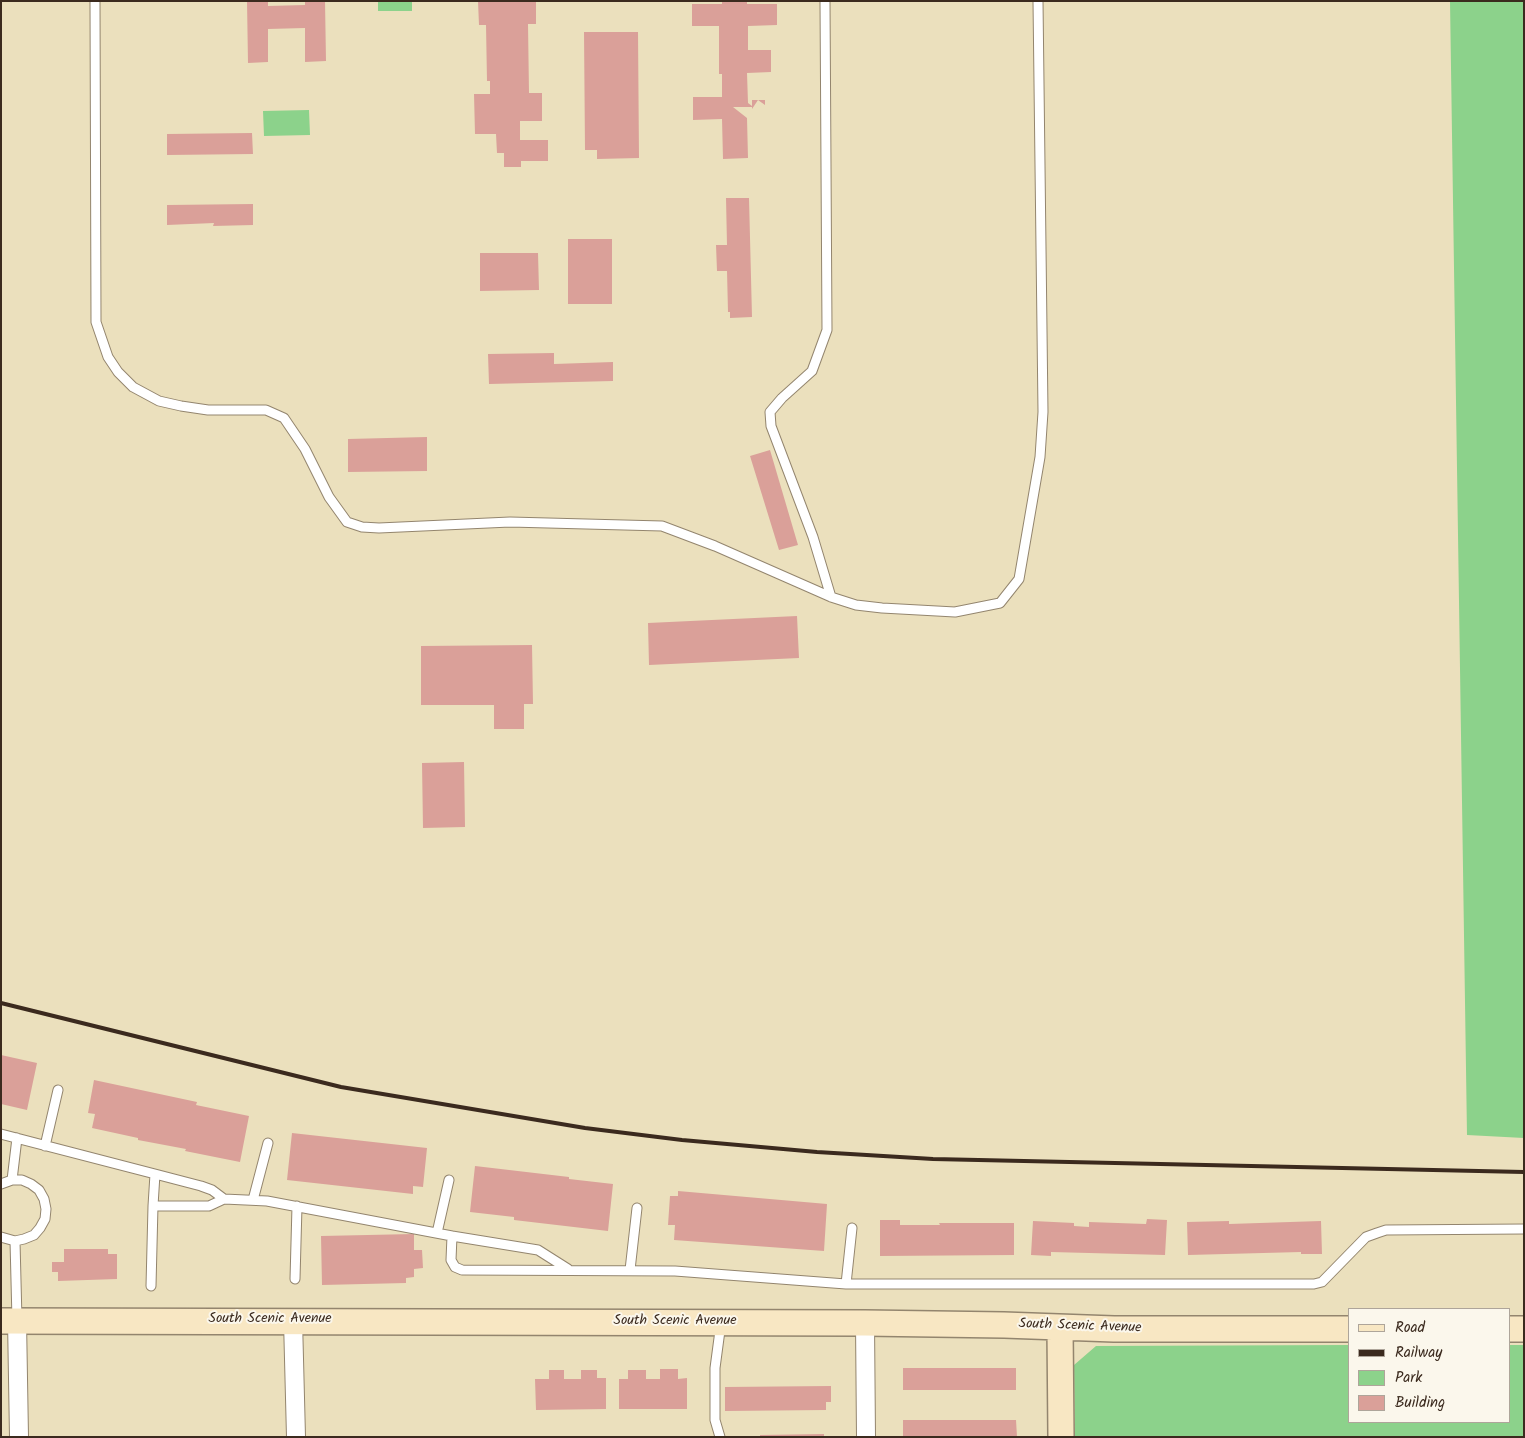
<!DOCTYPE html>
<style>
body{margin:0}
#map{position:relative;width:1525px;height:1438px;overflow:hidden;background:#ebe0bd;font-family:Kalam,sans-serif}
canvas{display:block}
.frame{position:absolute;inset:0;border:2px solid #3b2a1e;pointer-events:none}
.legend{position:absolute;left:1348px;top:1308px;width:162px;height:115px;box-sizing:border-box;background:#fbf7ec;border:1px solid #aea59a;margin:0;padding:6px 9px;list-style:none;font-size:15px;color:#3b2a1e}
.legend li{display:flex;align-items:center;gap:10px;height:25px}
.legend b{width:25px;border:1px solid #aea59a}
</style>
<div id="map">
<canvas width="1525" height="1438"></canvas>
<div class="frame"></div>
<ul class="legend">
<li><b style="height:6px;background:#f8e7c3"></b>Road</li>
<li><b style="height:6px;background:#3b2a1e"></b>Railway</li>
<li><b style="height:14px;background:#8cd28b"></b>Park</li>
<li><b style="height:14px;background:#daa099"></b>Building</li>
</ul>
</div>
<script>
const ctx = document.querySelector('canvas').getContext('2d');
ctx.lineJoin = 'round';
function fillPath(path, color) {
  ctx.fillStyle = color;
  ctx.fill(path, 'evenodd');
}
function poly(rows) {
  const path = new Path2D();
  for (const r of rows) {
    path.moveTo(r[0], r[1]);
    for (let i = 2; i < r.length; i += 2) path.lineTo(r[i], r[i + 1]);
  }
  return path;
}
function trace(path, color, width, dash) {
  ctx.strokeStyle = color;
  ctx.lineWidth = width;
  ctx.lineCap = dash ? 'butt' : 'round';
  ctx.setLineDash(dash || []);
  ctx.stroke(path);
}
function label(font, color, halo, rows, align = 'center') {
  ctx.font = font + ' Kalam,sans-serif';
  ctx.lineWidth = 4;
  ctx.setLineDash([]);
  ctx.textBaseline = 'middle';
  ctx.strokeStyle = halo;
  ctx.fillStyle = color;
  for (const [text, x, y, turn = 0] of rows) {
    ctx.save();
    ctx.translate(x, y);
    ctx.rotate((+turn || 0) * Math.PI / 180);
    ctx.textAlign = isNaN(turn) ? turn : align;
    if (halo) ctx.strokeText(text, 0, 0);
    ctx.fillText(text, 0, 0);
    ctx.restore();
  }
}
fillPath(poly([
 [378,1,412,1,412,11,378,11],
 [1450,1,1524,1,1524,1138,1467,1135],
 [309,110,310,135,264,136,263,111],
 [1349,1345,1349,1422,1509,1422,1509,1345,1524,1345,1524,1437,1075,1437,1074,1365,1096,1346]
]), '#8cd28b');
fillPath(poly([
 [247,1,268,1,268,6,305,5,305,1,325,1,326,61,305,62,305,28,268,29,268,62,248,63],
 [478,1,536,1,536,24,528,24,529,93,542,93,542,121,520,121,520,140,548,140,548,161,521,161,521,167,504,167,504,153,497,153,496,134,475,134,474,94,490,94,490,81,487,81,486,25,479,25],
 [722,1,747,1,747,4,777,4,777,25,748,26,748,50,771,50,771,72,747,73,748,103,752,106,752,100,765,100,765,105,758,100,752,109,752,107,733,107,747,118,748,158,723,159,722,119,693,120,693,97,722,97,722,74,719,74,719,26,692,26,692,4,722,4],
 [584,32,638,32,639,158,597,159,597,150,585,150],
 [252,133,253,154,167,155,167,134],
 [726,198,749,198,752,317,730,318,730,312,728,312,727,271,717,271,716,245,727,245],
 [253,204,253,225,213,226,214,223,167,225,167,205],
 [568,239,612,239,612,304,568,304],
 [480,253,538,253,539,290,480,291],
 [554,353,554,364,613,362,613,381,489,384,488,354],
 [427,437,427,471,348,472,348,439],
 [770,450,798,545,779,550,750,456],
 [797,616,799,658,649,665,648,623],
 [532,645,533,704,524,704,524,729,494,729,494,705,421,705,421,646],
 [464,762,465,827,423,828,422,763],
 [1,1055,37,1063,27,1110,1,1104],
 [94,1080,197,1102,196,1105,249,1116,240,1162,185,1151,186,1149,138,1140,138,1138,92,1128,95,1114,88,1113],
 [292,1133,427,1148,423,1187,413,1186,413,1194,287,1180],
 [475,1166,569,1177,569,1179,613,1184,608,1231,514,1220,514,1217,470,1212],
 [678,1191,827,1204,824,1251,674,1240,675,1225,668,1225,670,1196,678,1196],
 [1147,1219,1167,1220,1165,1255,1051,1252,1051,1256,1031,1255,1033,1221,1074,1223,1074,1226,1089,1227,1089,1222,1146,1224],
 [880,1220,900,1220,900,1225,940,1225,939,1223,1014,1223,1014,1255,880,1256],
 [1229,1221,1229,1224,1321,1221,1322,1254,1301,1254,1301,1252,1188,1255,1187,1222],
 [414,1234,414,1250,422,1250,423,1268,414,1269,414,1277,406,1278,406,1283,322,1285,321,1236],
 [64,1249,108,1249,108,1254,117,1254,117,1279,58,1281,58,1272,52,1272,52,1262,64,1262],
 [903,1368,1016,1368,1016,1390,903,1390],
 [660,1369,678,1369,678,1379,687,1378,687,1409,619,1409,619,1379,628,1379,628,1370,646,1370,646,1379,660,1379],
 [549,1370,564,1370,564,1379,581,1379,581,1370,597,1370,597,1378,606,1378,606,1409,536,1410,535,1379,549,1379],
 [831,1386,831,1402,826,1402,826,1410,725,1411,725,1387],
 [903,1420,1016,1420,1017,1437,903,1437],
 [824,1434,824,1437,760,1437,760,1435]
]), '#daa099');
const lane = poly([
 [95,1,96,322,108,357,118,372,133,387,159,401,181,406,208,410,266,410,284,418,305,449,329,497,347,522,362,527,379,528,510,522,662,526,715,546,831,597,856,605,882,608,955,612,1000,603,1019,579,1040,457,1043,412,1038,1],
 [825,1,827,330,812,371,782,398,770,412,771,426,813,537,831,597],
 [1,1134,155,1174,153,1206,209,1206,224,1199,267,1201,452,1236,451,1260,455,1267,462,1270,675,1271,846,1284,1314,1284,1322,1282,1366,1237,1377,1233,1386,1230,1524,1229],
 [45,1146,58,1090],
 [155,1174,201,1186,212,1190,224,1199],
 [12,1180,17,1138],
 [1,1184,12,1180,22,1180,31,1184,39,1190,44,1199,46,1209,45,1219,40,1228,34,1235,24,1239,15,1241,1,1237],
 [253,1200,268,1143],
 [437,1233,449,1180],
 [452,1236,538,1250,568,1269],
 [15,1241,17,1320],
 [630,1270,637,1208],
 [295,1279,297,1206],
 [846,1284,852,1228],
 [151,1286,153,1206],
 [720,1437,715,1420,715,1368,721,1323]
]);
const street = poly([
 [17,1320,19,1437],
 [293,1320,296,1437],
 [865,1323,866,1437]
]);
const secondary = poly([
 [1,1321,865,1323,1004,1325,1114,1329,1349,1329],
 [1060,1328,1061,1437],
 [1509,1329,1524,1329]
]);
trace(lane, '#93856e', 11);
trace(street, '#93856e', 20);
trace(secondary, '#93856e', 28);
trace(lane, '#fff', 9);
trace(street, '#fff', 18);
trace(secondary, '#f8e7c3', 25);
trace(poly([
 [1,1003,341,1087,585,1128,682,1140,817,1152,933,1159,1524,1172]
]), '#3b2a1e', 4);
label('14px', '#3b2a1e', '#fbf7ec', [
 ["South Scenic Avenue",270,1320],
 ["South Scenic Avenue",675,1322],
 ["South Scenic Avenue",1080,1327,2]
]);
</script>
